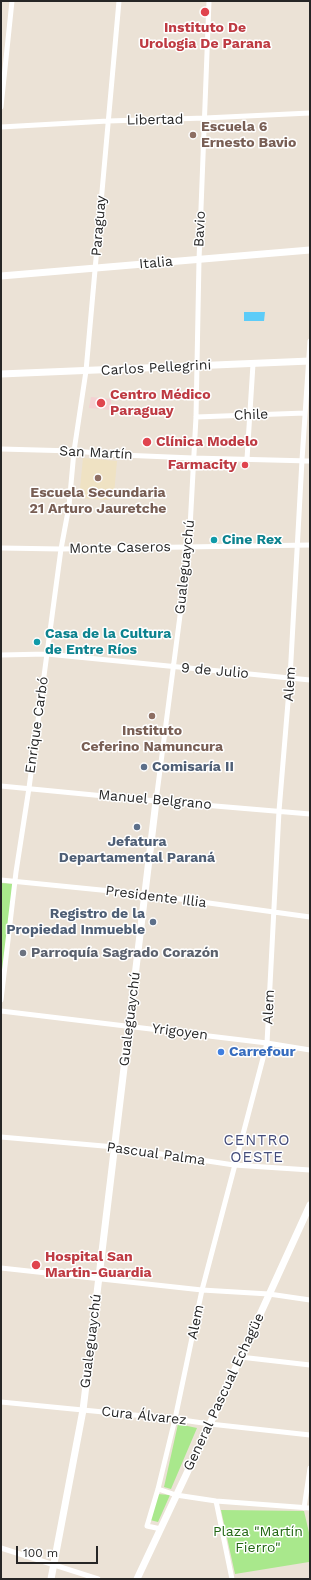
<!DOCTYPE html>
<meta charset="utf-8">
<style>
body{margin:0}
#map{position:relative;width:311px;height:1580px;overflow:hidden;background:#ebe2d6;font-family:"Work Sans",sans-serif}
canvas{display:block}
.frame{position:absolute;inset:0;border:2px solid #262626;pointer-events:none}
.scale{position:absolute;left:16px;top:1546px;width:82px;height:18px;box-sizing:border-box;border:2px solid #262626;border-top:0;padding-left:5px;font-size:12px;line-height:14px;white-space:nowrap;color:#262626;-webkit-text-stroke:3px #fff;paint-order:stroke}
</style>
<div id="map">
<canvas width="311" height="1580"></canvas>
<div class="frame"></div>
<div class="scale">100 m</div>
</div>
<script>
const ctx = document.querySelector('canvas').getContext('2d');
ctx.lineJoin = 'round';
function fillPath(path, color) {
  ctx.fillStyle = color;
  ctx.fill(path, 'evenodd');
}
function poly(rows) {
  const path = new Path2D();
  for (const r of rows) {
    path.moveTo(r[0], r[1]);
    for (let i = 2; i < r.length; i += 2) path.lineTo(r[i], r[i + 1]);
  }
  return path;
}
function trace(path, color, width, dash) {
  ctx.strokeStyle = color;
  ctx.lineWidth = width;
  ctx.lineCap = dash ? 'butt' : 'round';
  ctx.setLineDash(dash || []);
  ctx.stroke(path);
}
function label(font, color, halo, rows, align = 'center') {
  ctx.font = font + ' "Work Sans",sans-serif';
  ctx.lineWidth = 3;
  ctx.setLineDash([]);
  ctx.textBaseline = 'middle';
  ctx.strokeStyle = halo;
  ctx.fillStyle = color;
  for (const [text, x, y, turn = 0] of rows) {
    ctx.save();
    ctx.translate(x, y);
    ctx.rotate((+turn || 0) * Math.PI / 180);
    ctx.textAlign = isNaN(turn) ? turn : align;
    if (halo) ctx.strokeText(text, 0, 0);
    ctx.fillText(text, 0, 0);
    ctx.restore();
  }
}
fillPath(poly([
 [83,458,117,461,114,494,108,500,79,498]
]), '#efe2c3');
fillPath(poly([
 [91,397,111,399,111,410,89,408]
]), '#f4d1d2');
fillPath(poly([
 [1,883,16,884,1,982],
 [178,1424,197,1428,171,1489,164,1487],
 [157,1494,170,1495,158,1522,150,1520],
 [221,1510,304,1511,310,1537,310,1559,309,1562,235,1574]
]), '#a9e88c');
fillPath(poly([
 [244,312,265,312,264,321,244,321]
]), '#5dccf8');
trace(poly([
 [1,107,12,1],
 [1,127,108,121,205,118,310,113],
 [196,417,305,413],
 [1,449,74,451,121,455,193,458,310,461],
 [247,459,253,364],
 [1,548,61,549,310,545],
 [1,655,47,654,310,680],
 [1,786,156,801,310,814],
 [156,801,189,546,196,417,199,260,209,1],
 [1,880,151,895,310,917],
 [1,1000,16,872,29,788,61,549,69,506,74,451,86,371,119,1],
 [1,1011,267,1043,310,1050],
 [1,1137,115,1147,234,1165,310,1170],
 [1,1268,202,1290,269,1294,310,1300],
 [240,1357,310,1365],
 [1,1402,175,1419,210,1424,310,1435],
 [158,1489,176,1495,216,1501,310,1508],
 [216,1501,232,1579],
 [304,1508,310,1468],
 [161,1529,147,1526,158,1489,175,1419,202,1290,267,1043,279,811,290,678,302,460,310,341],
 [1,1548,98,1579]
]), '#fff', 5);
trace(poly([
 [1,276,310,250],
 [1,374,310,361],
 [51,1579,83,1410,156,801],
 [137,1579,210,1424,310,1205]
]), '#fff', 7);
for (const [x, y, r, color] of [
 [205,12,5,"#e0444e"],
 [193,135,4,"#8d6e63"],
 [101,403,5,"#e0444e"],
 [147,442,5,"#e0444e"],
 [245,465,4,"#e0444e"],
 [98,478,4,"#8d6e63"],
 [214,540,4,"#0f9aa8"],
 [37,642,4,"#0f9aa8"],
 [152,716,4,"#8d6e63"],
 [144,767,4,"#5c6f8a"],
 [137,827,4,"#5c6f8a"],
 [153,922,4,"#5c6f8a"],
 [23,953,4,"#6b7280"],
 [221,1052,4,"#3f7fe0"],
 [36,1265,5,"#e0444e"]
]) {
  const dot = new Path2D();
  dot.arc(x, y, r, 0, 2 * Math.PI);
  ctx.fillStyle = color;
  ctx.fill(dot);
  trace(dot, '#fff', 1.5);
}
label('bold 14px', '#be3a42', '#fff', [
 ["Instituto De",205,28,"center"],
 ["Urologia De Parana",205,44,"center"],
 ["Centro Médico",110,395],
 ["Paraguay",110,411],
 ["Clínica Modelo",156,442],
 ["Farmacity",237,465,"right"],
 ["Hospital San",45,1257],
 ["Martin-Guardia",45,1273]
], 'left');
label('14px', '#262626', '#fff', [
 ["Libertad",155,120,-1],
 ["Paraguay",99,226,-85],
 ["Bavio",200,229,-87],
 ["Italia",156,263,-5],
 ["Carlos Pellegrini",156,368,-3],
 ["Chile",251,415,-2],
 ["San Martín",96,453,3],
 ["Monte Caseros",120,548,-1],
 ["Gualeguaychú",185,567,-84],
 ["9 de Julio",215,671,5],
 ["Alem",290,684,-86],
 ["Enrique Carbó",37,725,-82],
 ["Manuel Belgrano",155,800,5],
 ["Presidente Illia",156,897,7],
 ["Alem",269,1007,-87],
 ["Gualeguaychú",130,1019,-83],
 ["Yrigoyen",180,1032,7],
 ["Pascual Palma",156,1154,8],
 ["Alem",196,1322,-78],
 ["Gualeguaychú",91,1341,-83],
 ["General Pascual Echagüe",224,1392,-65],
 ["Cura Álvarez",144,1416,6]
]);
label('bold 14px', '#785e54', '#fff', [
 ["Escuela 6",201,127,"left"],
 ["Ernesto Bavio",201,143,"left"],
 ["Escuela Secundaria",98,493],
 ["21 Arturo Jauretche",98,509],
 ["Instituto",152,731],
 ["Ceferino Namuncura",152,747]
]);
label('bold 14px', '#0d838f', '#fff', [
 ["Cine Rex",222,540],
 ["Casa de la Cultura",45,634],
 ["de Entre Ríos",45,650]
], 'left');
label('bold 14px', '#4e5e75', '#fff', [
 ["Comisaría II",152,767],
 ["Jefatura",137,842,"center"],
 ["Departamental Paraná",137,858,"center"],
 ["Registro de la",145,914,"right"],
 ["Propiedad Inmueble",145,930,"right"]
], 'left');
label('bold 14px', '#5b616d', '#fff', [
 ["Parroquía Sagrado Corazón",31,953]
], 'left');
label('bold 14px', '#366cbe', '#fff', [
 ["Carrefour",229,1052]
], 'left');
label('14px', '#226713', '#fff', [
 ["Plaza \"Martín",258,1532],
 ["Fierro\"",258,1548]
]);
ctx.letterSpacing = '1px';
label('15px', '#444c7a', '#fff', [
 ["CENTRO",257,1141],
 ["OESTE",257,1158]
]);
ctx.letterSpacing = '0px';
</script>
